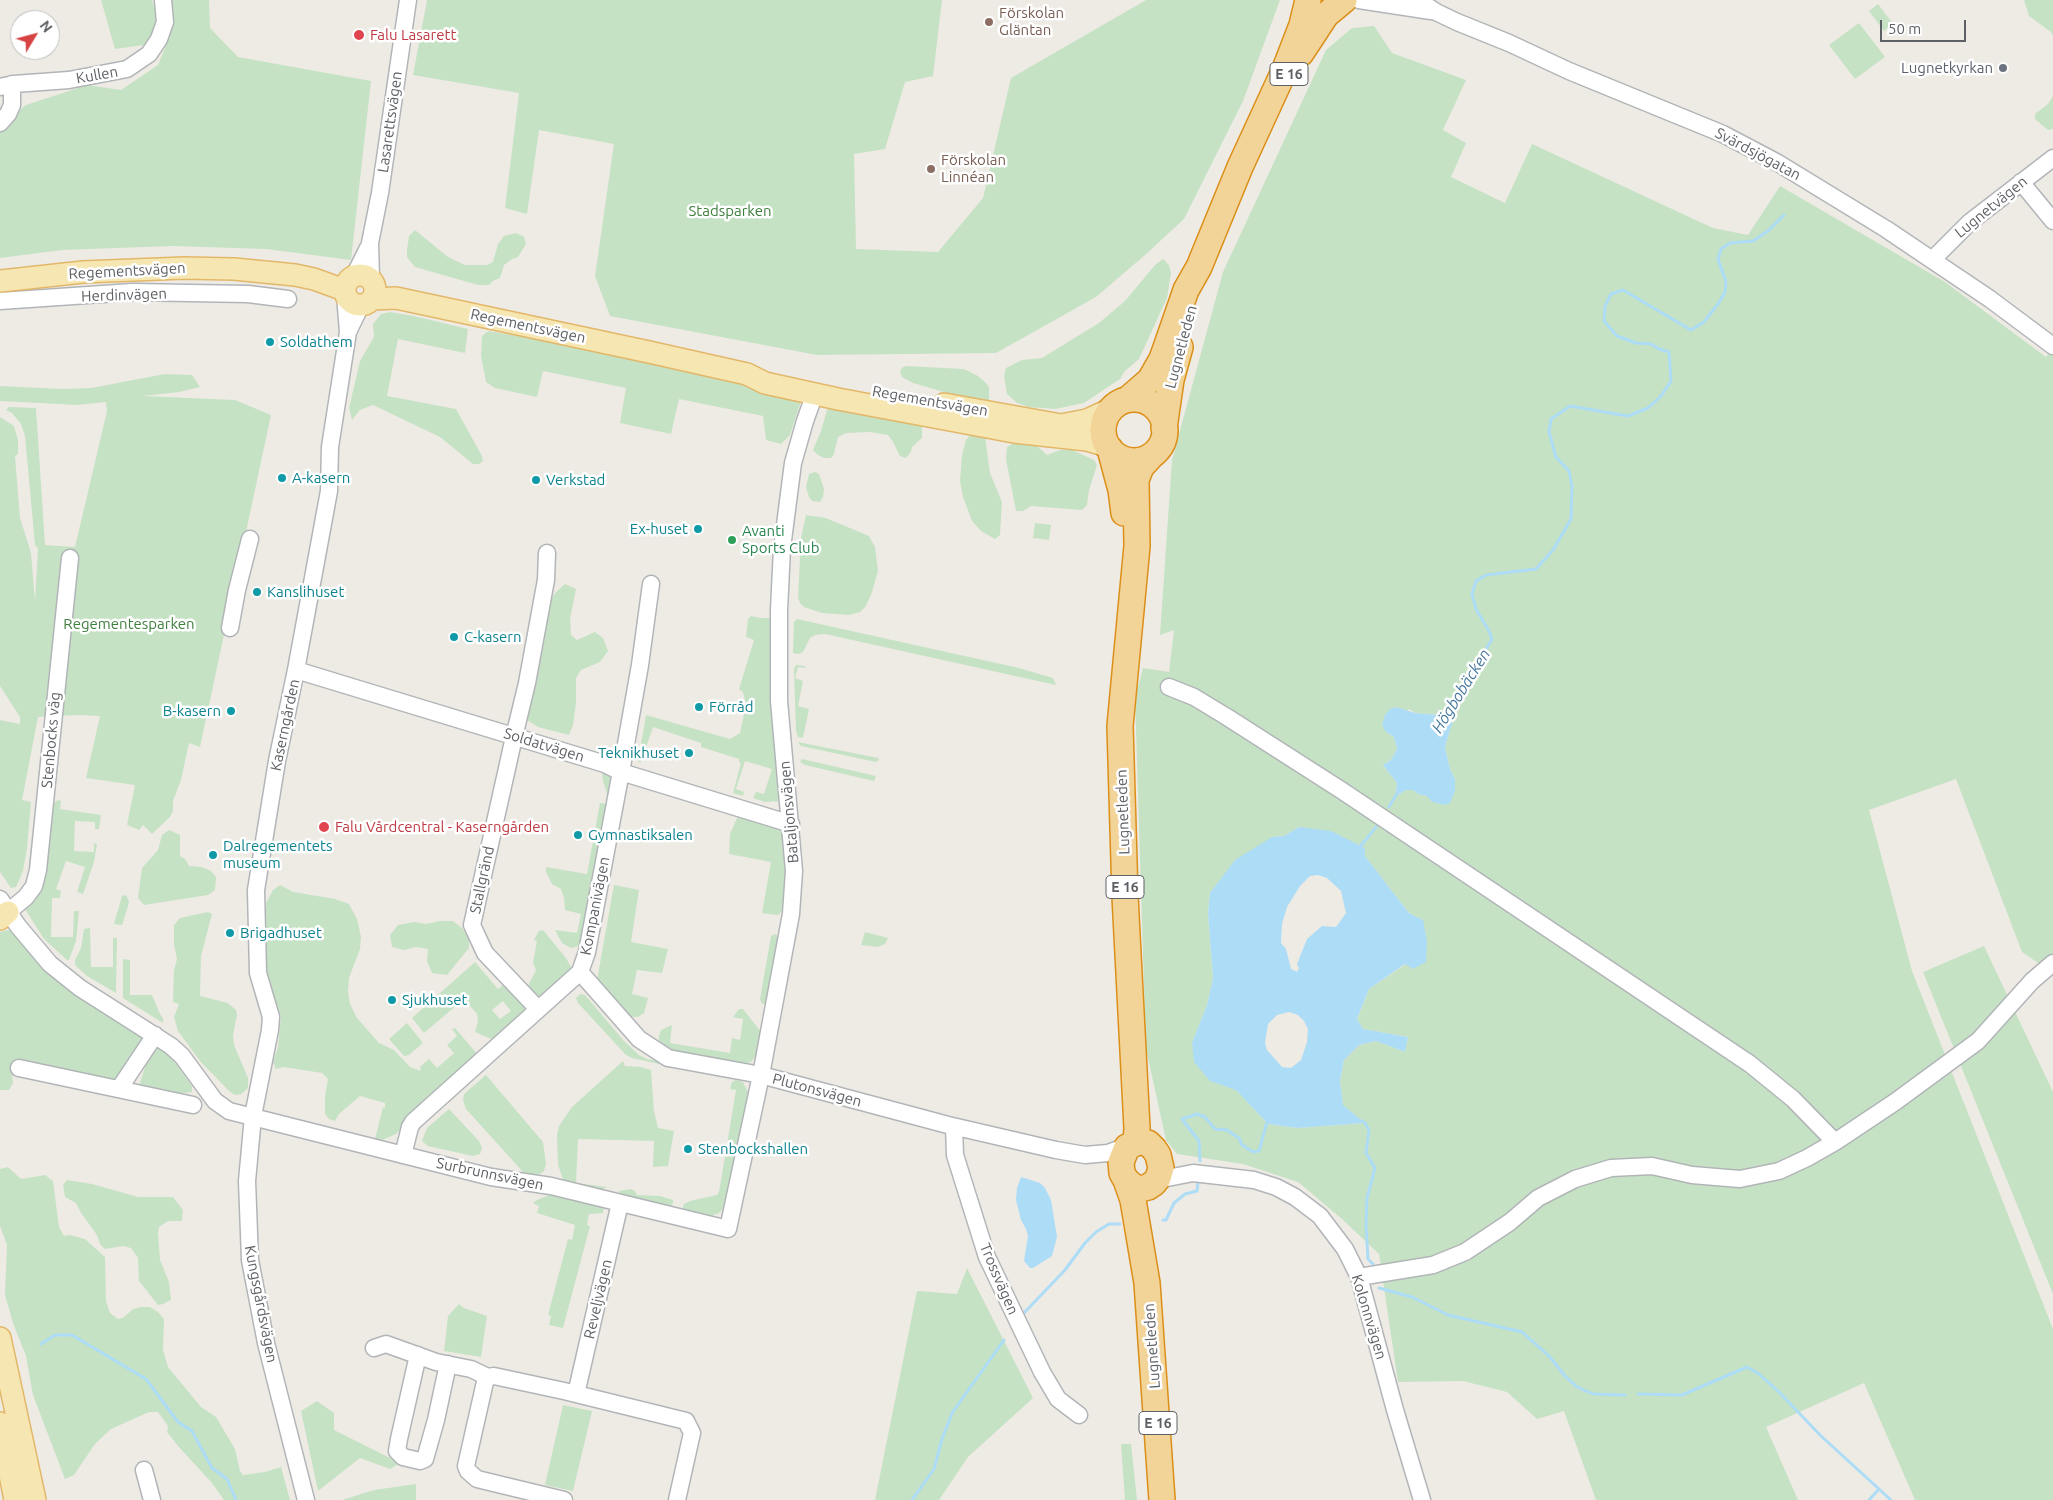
<!DOCTYPE html>
<meta charset="utf-8">
<style>
body{margin:0}
#map{position:relative;width:2053px;height:1500px;overflow:hidden;background:#eeebe5;font-family:Ubuntu,sans-serif}
canvas{display:block}
.north{position:absolute;left:10px;top:10px;width:50px;height:50px;box-sizing:border-box;background:#fff;border:1px solid #bebfc1;border-radius:50%;rotate:53deg;font-size:14px;font-weight:700;line-height:20px;text-align:center;color:#5d6064}
.north::after{content:'';display:block;margin:auto;width:18px;height:22px;background:#d74242;clip-path:polygon(50% 0,100% 100%,50% 72%,0 100%)}
.scale{position:absolute;left:1880px;top:20px;width:86px;height:22px;box-sizing:border-box;border:2px solid #5d6064;border-top:0;padding-left:6px;font-size:15px;line-height:18px;white-space:nowrap;color:#5d6064;-webkit-text-stroke:4px #fff;paint-order:stroke}
</style>
<div id="map">
<canvas width="2053" height="1500"></canvas>
<div class="north">N</div>
<div class="scale">50 m</div>
</div>
<script>
const ctx = document.querySelector('canvas').getContext('2d');
ctx.lineJoin = 'round';
function fillPath(path, color) {
  ctx.fillStyle = color;
  ctx.fill(path, 'evenodd');
}
function poly(rows) {
  const path = new Path2D();
  for (const r of rows) {
    if (r.length === 3) {
      path.moveTo(r[0] + r[2], r[1]);
      path.arc(r[0], r[1], r[2], 0, 2 * Math.PI);
      continue;
    }
    path.moveTo(r[0], r[1]);
    for (let i = 2; i < r.length; i += 2) path.lineTo(r[i], r[i + 1]);
  }
  return path;
}
function trace(path, color, width, dash) {
  ctx.strokeStyle = color;
  ctx.lineWidth = width;
  ctx.lineCap = dash ? 'butt' : 'round';
  ctx.setLineDash(dash || []);
  ctx.stroke(path);
}
function label(font, color, halo, rows, align = 'center') {
  ctx.font = font + ' Ubuntu,sans-serif';
  ctx.lineWidth = 5;
  ctx.setLineDash([]);
  ctx.textBaseline = 'middle';
  ctx.strokeStyle = halo;
  ctx.fillStyle = color;
  for (const [text, x, y, turn = 0] of rows) {
    ctx.save();
    ctx.translate(x, y);
    ctx.rotate((+turn || 0) * Math.PI / 180);
    ctx.textAlign = isNaN(turn) ? turn : align;
    if (halo) ctx.strokeText(text, 0, 0);
    ctx.fillText(text, 0, 0);
    ctx.restore();
  }
}
fillPath(poly([
 [101,0,152,0,160,24,151,44,115,49],
 [165,0,209,0,210,28,238,57,371,81,351,260,266,249,173,246,62,250,0,258,0,126,26,105,87,85,121,90,158,65,169,38],
 [427,0,942,0,933,76,905,82,885,149,854,154,856,249,938,252,983,198,1011,78,1146,0,1280,0,1243,101,1184,219,1145,255,1096,297,996,353,817,355,610,316,595,276,614,144,539,130,527,214,505,208,519,93,413,75],
 [2024,0,2053,0,2053,37,2051,32,2029,16],
 [1878,4,1893,24,1884,31,1869,11],
 [1859,23,1885,57,1855,79,1829,45],
 [1374,26,1392,53,1466,80,1443,130,1466,143,1451,177,1505,203,1532,144,1713,228,1748,235,1780,186,1945,282,2046,357,2053,348,2053,973,2022,952,1956,779,1869,810,1912,971,2053,1329,2053,1500,1915,1500,1864,1383,1766,1427,1798,1500,1596,1500,1564,1411,1537,1419,1507,1392,1463,1381,1398,1382,1379,1254,1342,1219,1298,1182,1243,1164,1177,1154,1166,1140,1146,1049,1135,698,1143,668,1169,672,1174,630,1160,635,1172,460,1223,272,1326,50,1352,28],
 [1409,709,1415,713,1454,716,1445,747,1450,769,1455,779,1427,796,1418,794,1413,790,1406,790,1400,794,1396,792,1397,783,1383,765,1391,760,1397,749,1394,737,1386,732],
 [1299,827,1365,848,1365,856,1409,913,1423,920,1406,964,1369,989,1357,1020,1363,1029,1408,1037,1405,1052,1376,1041,1359,1045,1344,1060,1340,1081,1343,1105,1364,1123,1297,1128,1268,1124,1192,1043,1207,1005,1213,978,1208,913,1210,893,1272,837,1284,836],
 [2053,96,2053,129,2048,130,2035,119,2035,114,2048,104],
 [415,230,448,257,465,265,487,265,493,262,498,244,504,236,516,233,524,237,526,244,518,257,512,259,504,265,500,278,493,281,489,285,478,285,415,267,407,257,407,250,409,236],
 [1163,259,1169,265,1171,273,1167,298,1139,359,1125,371,1120,379,1084,403,1055,409,1029,407,1017,403,1007,394,1004,376,1006,368,1022,360,1042,358,1099,323,1125,301,1155,265],
 [390,312,414,316,468,329,465,353,398,339,387,396,456,409,482,456,483,461,479,464,473,464,440,437,373,405,360,410,352,420,349,408,360,361,374,337,373,324,381,314],
 [488,331,658,359,801,401,800,404,790,435,781,444,766,440,763,416,679,399,671,434,620,423,626,388,543,371,537,397,495,388,486,382,481,356,482,336],
 [907,366,964,369,978,376,986,383,989,387,989,400,985,404,913,383,902,377,900,371,903,367],
 [165,374,192,375,200,387,179,392,143,396,235,400,271,415,200,747,189,743,181,780,173,801,173,811,170,817,152,834,143,825,139,830,127,825,135,785,86,778,100,716,79,715,38,717,22,800,31,802,27,848,23,871,16,887,11,888,0,872,0,720,20,724,20,717,0,686,0,417,14,426,18,440,18,454,15,456,20,518,31,553,35,601,38,548,35,545,25,436,21,424,12,413,6,410,9,407,36,408,45,545,75,547,107,411,106,402,78,405,0,401,0,386,62,389,91,388],
 [834,404,917,424,922,427,922,438,912,447,911,452,906,458,900,456,893,442,888,435,870,432,846,433,838,437,834,454,831,458,824,458,818,455,813,450,821,431,827,410],
 [974,431,985,436,990,473,1002,502,1000,535,995,539,981,531,972,521,963,497,960,481,962,455,966,440],
 [1017,441,1027,442,1037,446,1047,455,1060,450,1072,450,1094,460,1097,465,1089,490,1087,505,1082,510,1031,506,1023,511,1016,511,1006,459,1007,447],
 [815,472,819,474,824,489,823,497,820,502,812,501,809,497,806,487,809,474],
 [806,515,826,518,869,536,875,547,878,571,872,592,866,606,860,612,849,615,822,613,804,607,800,603,798,598,801,538],
 [1035,523,1051,525,1049,540,1033,538],
 [565,584,576,589,570,619,571,635,577,640,595,632,603,638,608,651,600,662,581,670,576,678,576,703,573,725,569,735,538,727,527,720,545,638,545,617,548,603,556,592],
 [751,616,761,618,773,618,781,801,765,802,753,798,756,792,764,794,772,769,745,761,736,789,744,792,743,796,733,793,741,763,739,762,739,759,701,747,701,743,653,727,641,762,638,762,646,715,730,739,740,733,746,705,743,692,739,689,754,640,746,637,748,619],
 [797,619,1019,668,1053,678,1056,685,825,634,815,635,810,638,803,652,799,654,793,653,794,622],
 [796,665,804,666,807,668,798,667,795,678,803,681,798,706,809,709,803,738,798,737,796,731,794,669],
 [798,742,878,758,879,760,876,762,801,746],
 [802,759,876,776,874,781,805,765,800,762],
 [604,771,610,774,614,783,583,945,571,948,562,943,555,930,577,933,581,914,565,910,564,898,561,889,552,884,546,872,546,867,587,874,600,803,607,804,609,800,603,781,602,773],
 [58,800,61,801,60,809,101,815,99,829,95,829,95,822,75,821,74,851,94,852,94,843,97,844,94,862,83,894,77,892,85,867,66,861,56,889,61,891,60,898,52,898,51,937,73,937,74,911,79,911,76,941,69,960,67,960,44,939,25,909,51,805],
 [738,816,781,828,784,833,787,842,786,907,778,915,762,913,771,862,729,854,730,834],
 [169,830,180,835,180,856,185,859,189,866,202,867,211,871,216,877,215,890,208,895,144,905,138,898,142,868,158,850,162,835],
 [280,885,293,892,335,899,349,904,357,919,361,937,360,949,349,978,348,992,350,1004,357,1018,379,1043,394,1050,410,1067,421,1071,420,1067,429,1059,437,1068,454,1053,447,1045,457,1036,452,1029,455,1028,478,1055,396,1134,380,1141,375,1139,383,1107,385,1108,385,1103,360,1096,339,1114,335,1121,329,1119,325,1114,325,1096,328,1079,322,1073,284,1067,276,1069,273,1062,278,1047,281,1016,268,981,264,954,265,917,266,903,273,890],
 [614,885,639,890,631,942,668,949,662,973,637,970,632,994,648,998,644,1013,638,1017,629,1017,597,980],
 [126,895,129,901,128,906,122,925,114,924,122,896],
 [208,912,212,914,201,956,200,996,228,1003,236,1010,237,1015,233,1035,234,1045,248,1078,248,1088,241,1094,235,1095,229,1091,200,1061,178,1031,174,1017,179,1004,173,1002,174,970,177,959,174,944,174,925,180,918],
 [440,921,453,921,462,928,469,940,469,948,447,975,432,973,427,961,428,949,416,947,404,950,392,947,390,935,398,925,414,922,426,924],
 [90,928,91,967,113,967,113,938,117,938,116,993,87,976,75,965,75,960,81,948,84,929],
 [8,930,14,933,75,994,141,1034,144,1039,116,1083,16,1060,11,1065,13,1083,9,1090,0,1090,0,932],
 [543,930,566,958,571,967,570,973,544,996,539,996,530,991,528,986,536,970,533,963,537,941,534,940,539,931],
 [865,932,888,938,885,944,878,947,861,945],
 [775,934,778,936,780,940,767,1003,762,1004,760,999,771,936],
 [1984,946,2053,1092,2053,1294,1923,972],
 [123,959,130,960,130,995,152,995,160,1014,163,1018,163,1023,123,998],
 [475,962,498,989,504,984,523,1004,525,1013,495,1040,491,1039,475,1032,478,1022,477,1014,464,999,424,1033,412,1018],
 [503,1001,511,1011,500,1019,492,1010],
 [580,994,585,995,624,1041,639,1055,647,1059,718,1072,720,1074,677,1068,632,1058,626,1055,578,1003,576,998],
 [739,1009,743,1009,762,1033,758,1052,751,1062,743,1064,667,1050,659,1045,659,1036,661,1030,672,1025,670,1043,730,1053,732,1038,740,1040,743,1019,733,1017],
 [407,1023,423,1043,409,1055,404,1056,389,1039],
 [155,1048,161,1049,170,1056,192,1086,192,1092,178,1094,144,1089,140,1083,149,1054],
 [623,1061,625,1066,641,1067,651,1070,654,1111,658,1128,674,1131,668,1166,653,1167,654,1141,578,1139,576,1183,607,1187,599,1191,564,1182,558,1165,557,1135,559,1126,572,1107],
 [486,1075,543,1142,546,1164,544,1171,537,1176,524,1173,466,1109,463,1100,464,1094],
 [736,1080,743,1082,749,1094,727,1205,719,1213,705,1218,684,1210,683,1207,684,1204,690,1201,717,1195,719,1192,736,1090,730,1089,732,1082],
 [449,1109,479,1141,482,1148,480,1154,473,1156,428,1146,422,1141,427,1128],
 [8,1167,21,1179,45,1175,53,1181,59,1227,64,1236,70,1235,85,1239,105,1257,106,1301,110,1313,118,1319,123,1318,133,1309,141,1307,150,1307,158,1312,164,1319,163,1350,168,1367,201,1407,216,1417,235,1449,240,1471,243,1475,265,1472,281,1467,290,1500,224,1500,212,1483,178,1446,167,1432,168,1426,158,1412,149,1412,111,1429,95,1444,74,1475,65,1479,33,1395,26,1356,13,1323,5,1295,7,1245,0,1226,0,1169],
 [67,1180,92,1184,138,1197,173,1197,183,1210,182,1221,168,1221,159,1227,158,1233,160,1260,169,1282,171,1300,163,1304,158,1305,143,1286,139,1281,138,1258,131,1248,123,1246,105,1249,100,1244,97,1235,81,1213,76,1203,65,1197,63,1185],
 [631,1189,635,1191,637,1195,660,1196,673,1200,673,1203,670,1207,621,1196,619,1193,619,1191],
 [549,1195,559,1196,604,1206,603,1213,589,1214,587,1225,590,1226,563,1328,549,1325,551,1316,548,1315,568,1239,572,1240,575,1225,537,1213,539,1206,533,1203,537,1200],
 [967,1268,1033,1398,968,1457,939,1500,875,1500,917,1291,957,1294],
 [459,1304,464,1308,487,1316,481,1357,444,1351,448,1316],
 [317,1401,334,1413,334,1430,400,1463,390,1469,360,1458,318,1491,301,1411],
 [563,1405,592,1411,573,1491,545,1485],
 [1121,1444,1131,1444,1137,1500,1125,1500],
 [416,1484,416,1500,342,1500,374,1490]
]), '#c6e2c4');
fillPath(poly([
 [1396,707,1415,713,1439,715,1447,710,1454,717,1445,747,1450,769,1455,779,1455,791,1450,803,1445,805,1432,802,1427,796,1418,794,1413,790,1406,790,1400,794,1396,792,1397,783,1383,765,1391,760,1397,749,1394,737,1386,732,1382,725,1385,715,1390,709],
 [1299,827,1331,831,1365,848,1365,856,1409,913,1423,920,1427,941,1426,962,1413,969,1405,964,1369,989,1357,1019,1363,1029,1408,1037,1405,1052,1376,1041,1359,1045,1344,1060,1340,1081,1343,1105,1365,1123,1297,1128,1268,1124,1236,1090,1210,1081,1194,1062,1192,1043,1207,1005,1213,978,1208,913,1210,893,1235,860,1272,837,1284,836],
 [1318,875,1327,878,1341,891,1346,913,1336,927,1322,926,1307,939,1297,964,1299,968,1297,972,1291,969,1286,949,1281,943,1282,924,1287,907,1300,886,1310,876],
 [1289,1012,1298,1015,1304,1021,1308,1029,1307,1042,1301,1060,1291,1068,1282,1067,1267,1050,1265,1043,1268,1024,1277,1015],
 [1021,1177,1040,1183,1045,1188,1051,1200,1057,1237,1052,1256,1033,1268,1030,1268,1024,1261,1028,1236,1026,1229,1021,1220,1016,1200,1017,1188]
]), '#addcf6');
trace(poly([
 [1447,715,1492,639,1489,631,1476,609,1472,594,1476,581,1486,575,1536,569,1553,550,1571,519,1572,486,1569,471,1556,457,1549,432,1551,419,1570,406,1628,416,1648,408,1661,396,1671,381,1669,352,1659,349,1651,344,1636,343,1617,336,1604,321,1605,306,1611,294,1623,290,1691,330,1704,322,1718,304,1725,292,1726,282,1718,259,1721,249,1730,243,1753,241,1768,231,1784,215],
 [1389,807,1399,790],
 [1359,848,1376,827],
 [1362,1121,1365,1123,1369,1130,1366,1153,1375,1168,1367,1198,1366,1225,1368,1259,1373,1264],
 [1200,1161,1199,1141,1182,1119,1197,1114,1205,1117,1215,1129,1227,1130,1240,1139,1241,1144,1253,1152,1259,1151,1267,1122],
 [1163,1220,1166,1220,1174,1203,1185,1194,1197,1191,1198,1182],
 [1379,1288,1412,1297,1448,1315,1522,1332,1549,1356,1565,1376,1577,1387,1593,1394,1625,1395],
 [1023,1314,1065,1270,1085,1243,1096,1232,1109,1224,1120,1224],
 [41,1344,55,1335,72,1335,146,1379,178,1422,192,1431,212,1468,227,1479,236,1500],
 [1638,1394,1682,1395,1747,1367,1759,1374,1779,1392,1820,1435,1891,1500],
 [912,1500,934,1469,942,1439,952,1413,1004,1340],
 [1869,1500,1879,1489]
]), '#addcf6', 3);
const minor = poly([
 [1359,0,1431,11],
 [1418,0,1436,12,1457,22,1509,43,1569,71,1723,134,1778,163,1886,229,1990,299,2053,346],
 [0,87,14,84,69,80,127,69,149,54,159,39,165,22,163,0],
 [0,123,8,114,12,105,12,84],
 [2021,182,2053,221],
 [1932,260,1970,222,2053,158],
 [354,276,368,248],
 [371,279,370,243,380,193,408,0],
 [0,301,132,292,248,294,288,299],
 [349,330,361,305],
 [230,628,237,590,250,539],
 [296,670,605,764,621,772,791,824],
 [1169,687,1194,697,1227,717,1341,790,1750,1064,1793,1099,1835,1142],
 [0,899,18,926,50,964,80,988,171,1046,182,1056,215,1101,229,1111,491,1177,551,1186,728,1229,761,1075,791,914,794,871,779,701,779,610,782,548,793,463,805,421,815,393],
 [8,912,26,897,34,886,38,870,70,558],
 [580,972,639,1039,668,1058,761,1075,948,1125,1056,1150,1085,1155,1108,1153,1130,1145],
 [538,1009,485,953,472,925,514,737,527,683,546,580,547,553],
 [19,1068,193,1105],
 [119,1089,155,1035],
 [954,1127,955,1155,987,1257,1042,1372,1058,1399,1079,1415],
 [403,1155,410,1127,413,1122,580,972,587,952,623,761,640,665,651,584],
 [1157,1180,1193,1173,1254,1180,1276,1187,1295,1197,1320,1216,1345,1249,1359,1277,1395,1410,1422,1500],
 [1359,1277,1433,1265,1465,1252,1510,1222,1538,1198,1575,1179,1611,1168,1652,1166,1692,1175,1740,1179,1779,1171,1807,1158,1835,1142,1895,1102,1978,1041,2032,981,2053,963],
 [374,1348,386,1344,436,1362,471,1369,488,1377],
 [418,1355,399,1439,397,1451,403,1457,420,1461,425,1459,436,1420,448,1364],
 [576,1394,620,1203],
 [144,1470,152,1500],
 [306,1500,266,1343,250,1260,247,1181,253,1116,270,1030,271,1017,258,973,256,890,277,761,296,670,329,491,330,447,348,332,345,295],
 [564,1500,477,1479,468,1471,466,1466,485,1382,488,1377,494,1376,564,1391,686,1421,692,1433,677,1500]
]);
const major = poly([
 [360,290,15],
 [0,281,83,272,184,268,234,269,295,275,314,279,344,290],
 [372,299,396,298,649,352,747,374,765,383,838,399,1014,432,1087,440,1107,446],
 [944,404,1061,425,1087,420,1111,409],
 [0,919,8,912],
 [0,1338,35,1500],
 [0,1423,15,1500]
]);
const highway = poly([
 [1301,53,1326,15,1344,0],
 [1128,399,1150,380,1162,359,1186,290,1199,267,1240,167,1285,69,1302,25,1308,0],
 [1134,430,31],
 [1164,428,1171,380,1180,347],
 [1110,449,1121,490,1124,513],
 [1142,1142,1148,1143,1154,1149,1158,1155,1161,1168,1158,1178,1154,1183,1148,1187,1140,1189,1134,1187,1126,1180,1122,1173,1121,1162,1127,1147,1136,1143,1142,1142],
 [1136,1143,1137,1128,1125,896,1120,726,1137,546,1136,480,1141,467,1152,455],
 [1126,1180,1133,1200,1147,1283,1162,1500]
]);
trace(minor, '#b2b5b8', 19);
trace(major, '#e3b769', 24);
trace(highway, '#db8f18', 28);
trace(minor, '#fff', 16);
trace(major, '#f6e6b1', 21);
trace(highway, '#f2d498', 25);
for (const [x, y, r, color] of [
 [989,22,5,"#8d6e63"],
 [359,35,6,"#e0444e"],
 [2003,68,5,"#6b7280"],
 [931,169,5,"#8d6e63"],
 [270,342,5,"#0f9aa8"],
 [282,478,5,"#0f9aa8"],
 [536,480,5,"#0f9aa8"],
 [698,529,5,"#0f9aa8"],
 [732,540,5,"#2e9e5b"],
 [257,592,5,"#0f9aa8"],
 [454,637,5,"#0f9aa8"],
 [699,707,5,"#0f9aa8"],
 [231,711,5,"#0f9aa8"],
 [689,753,5,"#0f9aa8"],
 [324,827,6,"#e0444e"],
 [578,835,5,"#0f9aa8"],
 [213,855,5,"#0f9aa8"],
 [230,933,5,"#0f9aa8"],
 [392,1000,5,"#0f9aa8"],
 [688,1149,5,"#0f9aa8"]
]) {
  const dot = new Path2D();
  dot.arc(x, y, r, 0, 2 * Math.PI);
  ctx.fillStyle = color;
  ctx.fill(dot);
  trace(dot, '#fff', 2);
}
for (const [x, y, w] of [
 [1289,74,38],
 [1125,887,38],
 [1158,1423,38]
]) {
  const box = new Path2D();
  box.roundRect(x - w / 2, y - 11.5, w, 23, 4);
  ctx.fillStyle = '#fff';
  ctx.fill(box);
  trace(box, '#5d6064', 1);
}
label('bold 14px', '#5d6064', null, [
 ["E 16",1289,74],
 ["E 16",1125,887],
 ["E 16",1158,1423]
]);
label('15px', '#785e54', '#fff', [
 ["Förskolan",999,13],
 ["Gläntan",999,30],
 ["Förskolan",941,160],
 ["Linnéan",941,177]
], 'left');
label('15px', '#be3a42', '#fff', [
 ["Falu Lasarett",370,35],
 ["Falu Vårdcentral - Kaserngården",335,827]
], 'left');
label('15px', '#5b616d', '#fff', [
 ["Lugnetkyrkan",1993,68]
], 'right');
label('15px', '#5d6064', '#fff', [
 ["Kullen",97,75,-10],
 ["Lasarettsvägen",390,122,-82],
 ["Svärdsjögatan",1758,154,28],
 ["Lugnetvägen",1991,207,-39],
 ["Regementsvägen",127,271,-3],
 ["Herdinvägen",124,295,-2],
 ["Regementsvägen",528,326,12],
 ["Lugnetleden",1181,347,-75],
 ["Regementsvägen",930,401,10],
 ["Kaserngården",285,725,-78],
 ["Stenbocks väg",51,740,-85],
 ["Soldatvägen",544,745,17],
 ["Bataljonsvägen",789,812,-95],
 ["Lugnetleden",1123,812,-92],
 ["Stallgränd",482,880,-78],
 ["Kompanivägen",595,906,-79],
 ["Plutonsvägen",817,1090,15],
 ["Surbrunnsvägen",490,1174,12],
 ["Trossvägen",999,1279,67],
 ["Reveljvägen",598,1299,-77],
 ["Kungsgårdsvägen",261,1304,79],
 ["Kolonnvägen",1369,1317,73],
 ["Lugnetleden",1152,1346,-94]
]);
label('15px', '#40813e', '#fff', [
 ["Stadsparken",730,211],
 ["Regementesparken",129,624]
]);
label('15px', '#0d838f', '#fff', [
 ["Soldathem",280,342],
 ["A-kasern",292,478],
 ["Verkstad",546,480],
 ["Ex-huset",688,529,"right"],
 ["Kanslihuset",267,592],
 ["C-kasern",464,637],
 ["Förråd",709,707],
 ["B-kasern",221,711,"right"],
 ["Teknikhuset",679,753,"right"],
 ["Gymnastiksalen",588,835],
 ["Dalregementets",223,846],
 ["museum",223,863],
 ["Brigadhuset",240,933],
 ["Sjukhuset",402,1000],
 ["Stenbockshallen",698,1149]
], 'left');
label('15px', '#27864d', '#fff', [
 ["Avanti",742,531],
 ["Sports Club",742,548]
], 'left');
label('italic 16px', '#48799e', '#fff', [
 ["Högbobäcken",1461,691,-58]
]);
</script>
